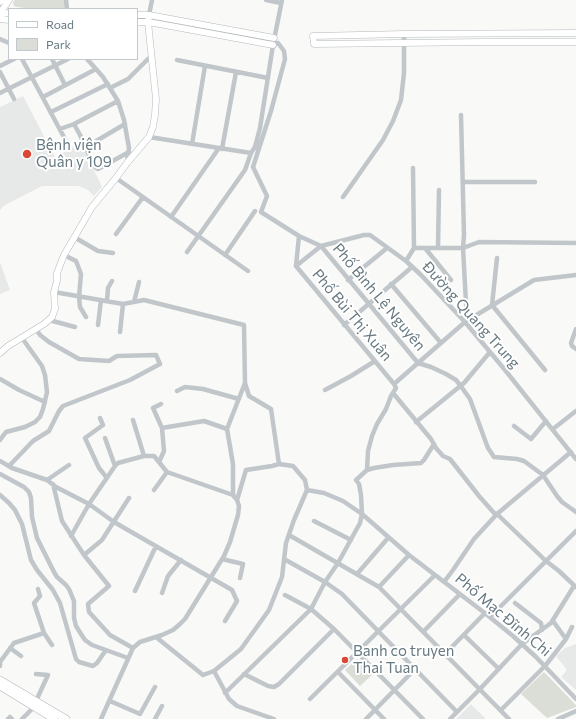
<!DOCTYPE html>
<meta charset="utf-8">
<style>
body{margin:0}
#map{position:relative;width:576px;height:719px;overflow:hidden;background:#f9f9f7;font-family:Commissioner,sans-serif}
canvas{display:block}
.legend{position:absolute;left:8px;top:8px;width:130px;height:52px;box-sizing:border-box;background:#fff;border:1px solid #c2c9cd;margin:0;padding:5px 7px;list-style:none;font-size:12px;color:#667981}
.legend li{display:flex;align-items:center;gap:8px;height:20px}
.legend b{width:20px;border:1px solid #c2c9cd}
</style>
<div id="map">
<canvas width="576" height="719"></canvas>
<ul class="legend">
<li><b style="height:5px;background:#fff"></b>Road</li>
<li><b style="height:11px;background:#daded7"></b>Park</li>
</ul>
</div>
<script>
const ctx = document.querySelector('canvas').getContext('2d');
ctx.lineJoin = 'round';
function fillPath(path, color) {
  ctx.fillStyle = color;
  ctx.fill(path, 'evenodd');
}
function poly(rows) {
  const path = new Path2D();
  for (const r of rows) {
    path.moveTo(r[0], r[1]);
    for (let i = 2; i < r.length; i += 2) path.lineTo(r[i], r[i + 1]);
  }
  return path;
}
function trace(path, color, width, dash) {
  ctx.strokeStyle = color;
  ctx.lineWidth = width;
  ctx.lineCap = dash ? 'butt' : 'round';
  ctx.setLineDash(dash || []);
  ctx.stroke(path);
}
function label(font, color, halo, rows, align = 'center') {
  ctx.font = font + ' Commissioner,sans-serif';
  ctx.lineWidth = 4;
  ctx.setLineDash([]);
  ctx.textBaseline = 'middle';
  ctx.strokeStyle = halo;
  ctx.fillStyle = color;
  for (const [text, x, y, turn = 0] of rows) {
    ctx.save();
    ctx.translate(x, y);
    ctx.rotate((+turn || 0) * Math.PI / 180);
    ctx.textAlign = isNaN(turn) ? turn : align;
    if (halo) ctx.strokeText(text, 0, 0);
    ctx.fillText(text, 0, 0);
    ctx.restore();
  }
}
fillPath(poly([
 [23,96,55,157,81,143,102,187,94,196,88,190,79,186,42,186,5,205,0,210,0,107],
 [0,262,10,290,0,294],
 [576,644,576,690,561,677,567,670,556,656,565,648],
 [471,704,486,719,456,719]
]), '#e7e9e8');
fillPath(poly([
 [15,0,65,0,65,7,63,9,35,9,17,7,14,6,13,2],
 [357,659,372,675,360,686,345,670],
 [544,672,576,705,576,707,547,718,521,694]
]), '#daded7');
const secondary = poly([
 [0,2,2,0],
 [0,13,9,0],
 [0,14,9,13],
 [137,15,149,15,274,38],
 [0,19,9,20],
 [137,22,148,22,165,25,273,45],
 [576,33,404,34,313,36,314,44,484,42,576,42],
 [0,353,8,346,44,324,52,317,55,309,54,292,57,281,57,273,64,255,92,207,116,178,127,163,149,137,153,127,155,115,156,99,148,22,149,15]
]);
const primary = poly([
 [0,680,66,719],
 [0,686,54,719]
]);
trace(secondary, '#b3babd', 7);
trace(primary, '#b2b8bb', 8);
trace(poly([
 [66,0,67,9],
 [266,0,281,3],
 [149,15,152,0],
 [0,39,9,43],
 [273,45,278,43,284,51,285,59,271,111,253,167,267,196,261,212,299,236,321,246,418,363,431,367,446,374,456,380,460,385,470,399,485,440,488,448,494,457,517,459,524,461,543,475,557,496,562,502,576,512],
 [22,59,65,139],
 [52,59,65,85],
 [87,59,96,69,103,77,118,101,124,120,129,148,127,162],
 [177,60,268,78],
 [0,66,14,59],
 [0,72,14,99],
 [110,88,128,79,151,56],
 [0,93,68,59],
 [43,97,96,69],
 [51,112,108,84],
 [461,115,464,235,463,248,467,321],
 [74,124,80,135,94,166,96,168,98,169,129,152],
 [60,129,74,124,118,101],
 [149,137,251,153],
 [192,144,205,66],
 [86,147,125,124],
 [222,149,236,72],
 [116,178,248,271],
 [463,182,535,182],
 [439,190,438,248,425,248,451,280],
 [343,197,383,140,393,121,401,100,404,73,404,34],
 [171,217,219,148],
 [116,234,143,197],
 [74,237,98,251,113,253],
 [414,248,425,248],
 [438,248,463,248,479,242,576,243],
 [187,252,245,170,251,153,255,147,260,128,273,45,282,0],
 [64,255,76,261,81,274,79,297,80,307,86,317],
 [225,255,255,211],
 [497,258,492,305,545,370],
 [406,261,414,248,413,168],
 [296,266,299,236],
 [348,280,387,248],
 [391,284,441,343],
 [54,292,123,304,144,300,244,325,245,383,249,396,271,409,279,464],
 [107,301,108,288,112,281],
 [134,302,139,282],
 [49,320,75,327],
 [98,325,101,300],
 [344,325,412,267],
 [576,329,571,343,572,346,576,349],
 [120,332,123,304],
 [0,379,19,390,45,402],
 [394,384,296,266,321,246,364,235,370,235,406,261,421,275,465,322,505,370,576,459],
 [394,384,465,322,534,280,576,275],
 [325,390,351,376,375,361],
 [177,391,185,387,203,389,239,399],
 [393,393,431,439,436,448,443,456,450,459,479,496,494,513,497,514,546,561,559,571,576,587],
 [100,418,103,425,85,438,99,468,107,478],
 [133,420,144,456],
 [416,422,464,383,490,352],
 [514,426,531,439,546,421],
 [162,428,204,421,227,429],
 [553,429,576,411],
 [105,438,115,466],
 [0,440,6,432,25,427,35,422,40,417,43,409,47,392,45,375,42,366,22,338],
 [0,461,12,468,47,480,56,487,89,504,114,522,232,590,237,601,225,621],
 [159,462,164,451,162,428,153,408,161,404],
 [9,466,33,441,49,431,59,411,63,406,130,380,160,364,156,355,117,356,109,361,79,359,49,342,40,335,36,329],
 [367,470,368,451,372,436,377,424,386,409,391,396,396,388,394,384],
 [0,474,24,487,29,492,31,498,32,517,37,538,54,572,57,577,66,585,69,589,74,601,74,618,76,626,81,634,85,640,92,645,128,658],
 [47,480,69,465],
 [53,484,62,521,84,555,109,586,88,604,89,612,110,635,133,648],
 [154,490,167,472],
 [307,490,324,493,343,501,362,514,409,555,486,614,513,636,536,657,576,699],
 [0,495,9,503,15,510,22,524,31,560,37,570,53,590,60,603,76,659,79,662,93,666,97,663,106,650],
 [314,521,351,540],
 [289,535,379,587,509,719],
 [71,536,89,504,115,466,118,463,144,456,154,456,167,472,233,495],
 [84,555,102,540,129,498],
 [222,559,243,564,240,578],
 [284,559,325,582,342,594,457,712],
 [357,574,388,538],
 [444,582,453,570,474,539,497,514,571,452],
 [379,587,409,555],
 [135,591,156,546],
 [162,593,168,576,181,560],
 [285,595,311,609,334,629,423,719],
 [515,603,541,623,542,630],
 [490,617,576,531],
 [553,621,566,639],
 [423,632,460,594],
 [44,633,52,645],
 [464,635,499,669],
 [156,637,203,675,214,671,241,649,269,610,282,577,286,543,294,520,307,490,305,480,293,466,279,464,272,466,246,470,237,500],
 [10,648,21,656],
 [445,654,485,613],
 [0,666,0,662,14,643,44,633,34,603,40,596,38,589],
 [214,671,229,699,237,706,274,719],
 [338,672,384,719],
 [36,674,48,675,36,701],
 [244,674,268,686,274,687,279,684,334,629],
 [225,693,311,609,325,582,338,563,360,523,362,514,361,495,359,484,356,480,367,470,374,468,393,465,421,463,424,460,434,444],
 [310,699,435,575],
 [110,701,140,714,155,687],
 [501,710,545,666,566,639,572,627],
 [8,719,10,717,12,719],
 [22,719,34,707],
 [101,719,133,648,140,642,162,635,173,630,180,624,185,619,224,556,230,542,238,515,239,506,237,500,233,495,233,464,227,429,245,383],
 [155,719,162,706],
 [366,719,415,669],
 [450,719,480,689,522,644,551,623,574,586],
 [558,719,576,711]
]), '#c0c6c9', 4.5);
trace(secondary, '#fff', 6);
trace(primary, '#fff', 7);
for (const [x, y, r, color] of [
 [27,154,5,"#da4837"],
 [345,660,4,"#da4837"]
]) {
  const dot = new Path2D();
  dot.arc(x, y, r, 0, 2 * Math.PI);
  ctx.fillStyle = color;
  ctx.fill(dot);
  trace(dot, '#fff', 1.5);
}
label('15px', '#667981', '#fff', [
 ["Bệnh viện",36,145],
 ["Quân y 109",36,162],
 ["Banh co truyen",353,651],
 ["Thai Tuan",353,668]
], 'left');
label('15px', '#667981', '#fff', [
 ["Phố Bình Lệ Nguyên",379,297,50],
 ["Phố Bùi Thị Xuân",352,315,50],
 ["Đường Quang Trung",471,315,48],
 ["Phố Mạc Đĩnh Chi",503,615,40]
]);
</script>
